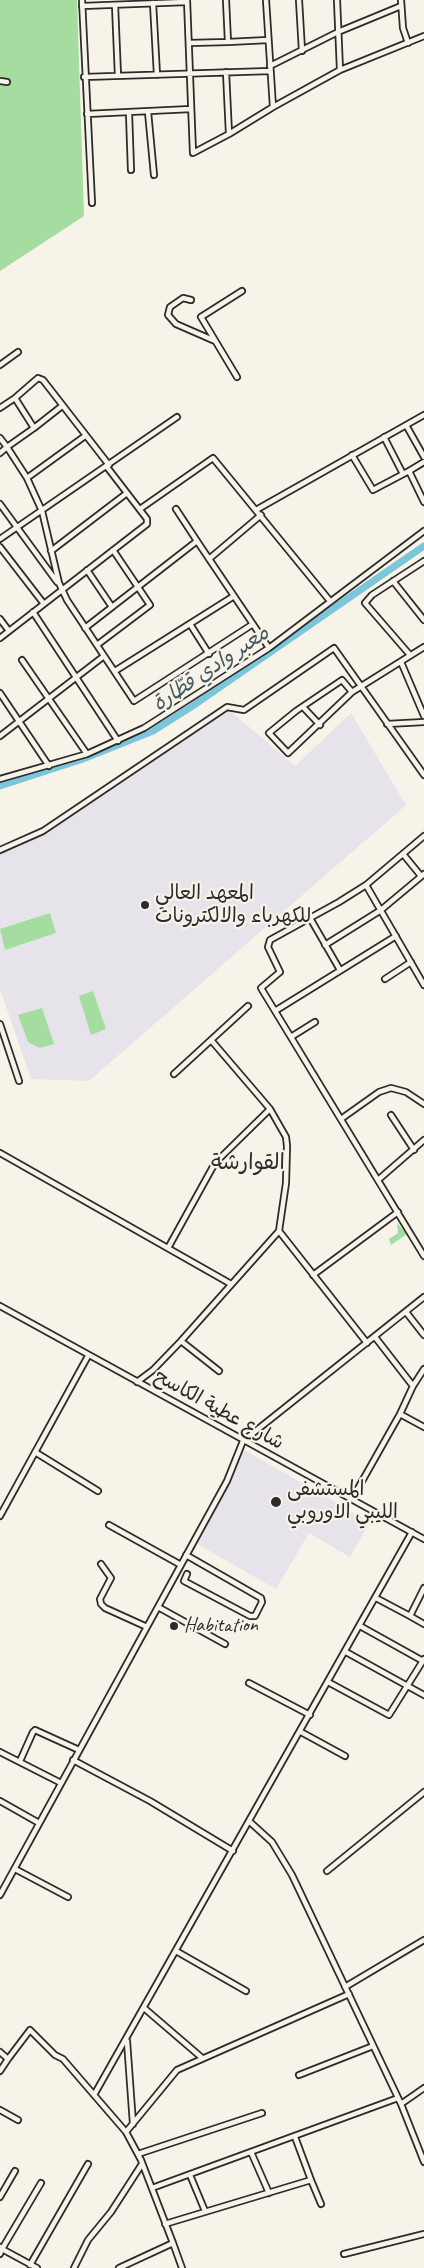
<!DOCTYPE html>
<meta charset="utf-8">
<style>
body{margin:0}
canvas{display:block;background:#f7f3e8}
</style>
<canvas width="424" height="2268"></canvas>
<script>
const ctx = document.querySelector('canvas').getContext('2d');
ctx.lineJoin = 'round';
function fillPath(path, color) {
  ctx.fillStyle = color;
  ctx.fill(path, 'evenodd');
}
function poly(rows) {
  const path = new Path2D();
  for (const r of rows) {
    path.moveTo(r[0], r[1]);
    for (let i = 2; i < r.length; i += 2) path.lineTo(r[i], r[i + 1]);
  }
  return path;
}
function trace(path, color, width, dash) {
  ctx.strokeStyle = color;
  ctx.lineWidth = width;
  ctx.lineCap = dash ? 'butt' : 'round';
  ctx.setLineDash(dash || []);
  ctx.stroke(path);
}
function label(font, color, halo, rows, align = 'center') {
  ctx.font = font + ' Caveat,"Playpen Sans Arabic",sans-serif';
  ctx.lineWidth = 4.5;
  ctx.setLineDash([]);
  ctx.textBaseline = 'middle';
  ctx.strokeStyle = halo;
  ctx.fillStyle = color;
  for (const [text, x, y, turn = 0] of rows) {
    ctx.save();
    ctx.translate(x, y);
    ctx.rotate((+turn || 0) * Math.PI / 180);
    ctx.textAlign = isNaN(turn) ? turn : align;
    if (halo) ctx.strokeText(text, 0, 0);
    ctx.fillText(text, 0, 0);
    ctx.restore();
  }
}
fillPath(poly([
 [229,710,295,766,351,713,406,805,89,1081,31,1079,0,989,0,851,43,831],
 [244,1450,370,1522,350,1557,309,1533,276,1589,194,1542,229,1482]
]), '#e7e3eb');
fillPath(poly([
 [0,0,77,0,84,216,0,271],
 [50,913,56,933,5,950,0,929],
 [93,991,106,1029,91,1035,79,996],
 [42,1008,54,1044,40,1048,28,1042,18,1015],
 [397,1223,407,1234,391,1245,389,1239,398,1233]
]), '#a5dda1');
trace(poly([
 [0,786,83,759,153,731,191,707,424,546]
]), '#7cc6dc', 7);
const minor = poly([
 [82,0,92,203],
 [187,0,193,153,229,134,226,72],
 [266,0,273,107,340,70,424,36],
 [299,0,302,51],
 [337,0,340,70],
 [401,0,403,28,408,43],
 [153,3,157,75],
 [115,5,118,76],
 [82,6,187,2],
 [228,42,268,40],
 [189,43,228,42,226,0],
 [270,66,338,32,401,6],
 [84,77,270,71],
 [0,81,7,82],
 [148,112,154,175],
 [129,113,131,170],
 [87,114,191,109],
 [229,134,273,107],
 [191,300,183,298,170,307,168,315,176,324,215,341],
 [0,365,18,352],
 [237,377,201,317,242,291],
 [0,408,15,398],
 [406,425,424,457],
 [34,428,62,406],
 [384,437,403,474],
 [0,438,7,447,0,453],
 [352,455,373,490,409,471],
 [424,462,409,471,424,502],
 [109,465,43,380,38,378,15,398,34,428,7,447,27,478,42,511,59,583,67,600,134,701,253,624],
 [27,478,85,436],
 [0,504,57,582],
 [140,509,213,458,330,601],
 [176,509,197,541],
 [256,510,424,415],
 [0,539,177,417],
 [0,547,44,604],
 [51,551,127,493],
 [209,559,261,515],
 [87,570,112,607],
 [393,581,424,620],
 [33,612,118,741],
 [0,619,9,631],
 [190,624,209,654],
 [85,628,197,541,269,648],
 [0,638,147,524,147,519,107,467],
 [97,645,150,605,113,550],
 [410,655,365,603,372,595,424,561],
 [22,660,87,754],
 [401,662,424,716],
 [115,671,234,596],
 [352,692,342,680,296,711,269,733,288,753,352,692,424,647],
 [0,693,49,766],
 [303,707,320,725],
 [387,724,424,722],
 [0,736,104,656],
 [0,779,87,754,144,728,269,648,424,531],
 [424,836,366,885,339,902,270,940,268,947,280,972,261,988,424,1256],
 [0,850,43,831,227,707,244,710,334,648,424,775],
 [403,854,421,876],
 [366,885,424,985],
 [310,918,340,970],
 [325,945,381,910,424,874],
 [385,979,411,962],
 [275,1011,396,936],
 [0,1024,19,1081],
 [291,1037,315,1022],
 [174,1074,248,1006],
 [391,1115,414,1150],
 [341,1119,379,1092,391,1088,406,1092,424,1104],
 [0,1153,231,1284],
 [378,1180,424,1140],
 [279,1231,367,1343],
 [168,1248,215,1163,270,1109],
 [313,1275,398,1212],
 [0,1306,424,1539],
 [406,1312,424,1335],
 [375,1337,413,1386],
 [181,1341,219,1371],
 [137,1382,153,1370,181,1341,279,1231,286,1183,287,1146,286,1137,270,1109,211,1040],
 [400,1414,413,1386,424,1369],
 [35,1452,98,1491],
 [352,1499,400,1414,424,1427],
 [0,1516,88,1356],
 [109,1525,181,1565],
 [186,1555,261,1598,262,1602,255,1616,250,1616,184,1581,187,1574],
 [101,1564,111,1578,100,1599,101,1604,105,1608,147,1627],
 [376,1598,410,1616,424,1588],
 [158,1607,225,1644],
 [410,1616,424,1624],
 [360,1626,423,1661],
 [346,1652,424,1695],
 [328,1682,389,1715,424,1659],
 [249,1683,310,1715],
 [301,1732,345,1756],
 [0,1752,61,1783],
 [73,1760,150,1801,233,1851],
 [20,1761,33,1732,35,1730,79,1750],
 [0,1801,39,1823],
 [250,1822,272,1842,292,1875,401,2104,424,2162],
 [15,1869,68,1897],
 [327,1871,424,1792],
 [0,1895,227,1481,243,1441,424,1297],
 [176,1951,246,1991],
 [345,1987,424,1940],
 [144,2008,201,2057],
 [127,2041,133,2124],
 [0,2052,8,2059,30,2030,55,2055,63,2059,126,2132,141,2160,173,2243],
 [0,2071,8,2059],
 [299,2075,373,2046],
 [94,2095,412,1532],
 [401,2104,424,2088],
 [0,2110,18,2120],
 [126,2132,177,2070,349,1994],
 [295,2137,311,2180],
 [251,2152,269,2193],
 [138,2154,262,2113],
 [190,2175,205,2211],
 [152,2188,398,2098],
 [0,2197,15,2171],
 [165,2224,311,2180,321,2204],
 [0,2247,2,2249,41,2183],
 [0,2254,2,2249,37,2268],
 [344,2254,424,2234],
 [30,2265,88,2164],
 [74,2268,88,2240,111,2212,142,2164],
 [119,2268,173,2243,182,2268]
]);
trace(minor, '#2b2b2b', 8);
trace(minor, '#f7f3e8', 4.5);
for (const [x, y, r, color] of [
 [145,905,5,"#2b2b2b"],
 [276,1502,6,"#2b2b2b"],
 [174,1626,5,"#2b2b2b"]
]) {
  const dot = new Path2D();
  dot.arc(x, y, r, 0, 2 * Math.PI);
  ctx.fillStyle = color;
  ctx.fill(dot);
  trace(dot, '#f7f3e8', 2);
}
label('20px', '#2b2b2b', '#f7f3e8', [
 ["المعهد العالي",155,894],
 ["للكهرباء والالكترونات",155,917],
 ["المستشفی",287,1490],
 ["الليبي الاوروبي",287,1513],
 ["Habitation",184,1626]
], 'left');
label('20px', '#2b2b2b', '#f7f3e8', [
 ["شارع عطية الكاسح",219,1410,29]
]);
label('italic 21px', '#435a60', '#f7f3e8', [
 ["معبر وادي قطّارة",211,669,-34]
]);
label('22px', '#2b2b2b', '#f7f3e8', [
 ["القوارشة",248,1163]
]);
</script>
